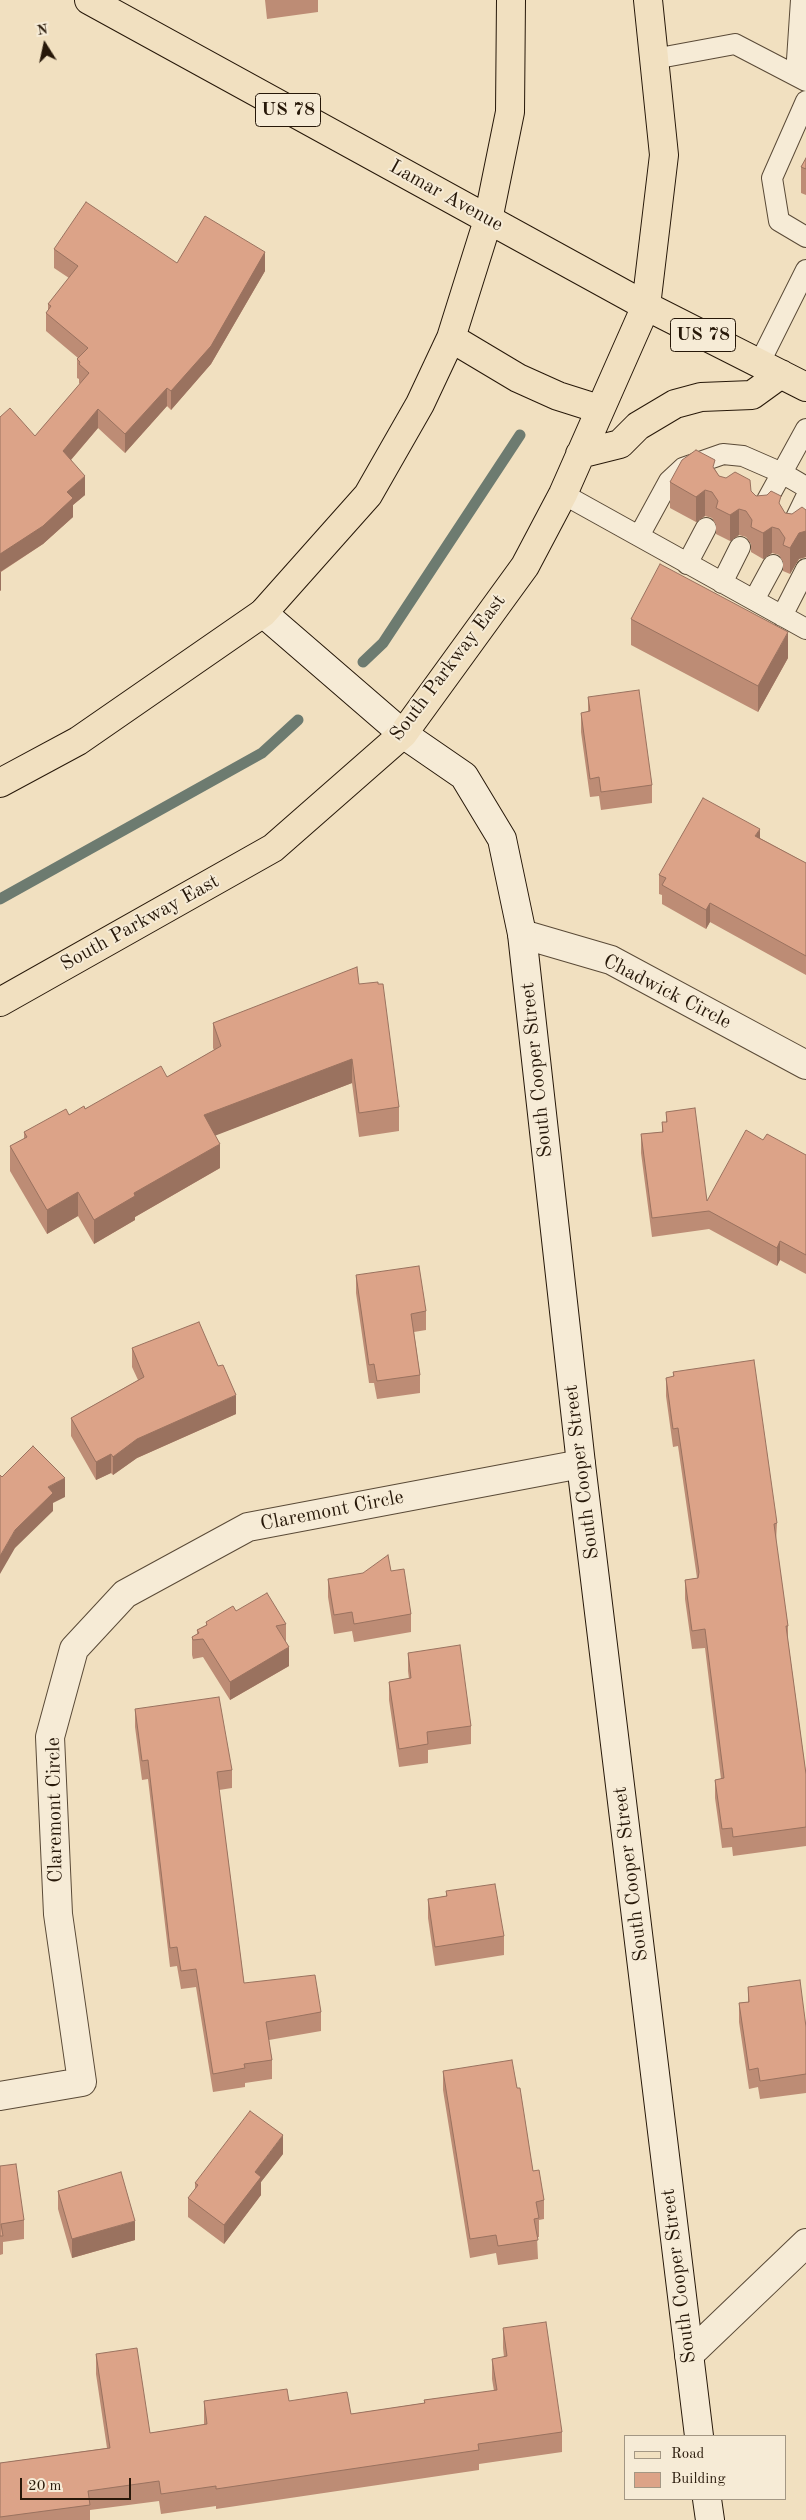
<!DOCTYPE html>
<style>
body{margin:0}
#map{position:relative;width:806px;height:2520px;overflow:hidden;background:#f1e0c0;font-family:"Old Standard TT",serif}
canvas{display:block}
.legend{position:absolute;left:624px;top:2435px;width:162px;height:65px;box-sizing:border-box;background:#f6ebd6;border:1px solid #a39784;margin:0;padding:6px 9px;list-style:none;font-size:15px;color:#271809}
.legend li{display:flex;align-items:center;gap:10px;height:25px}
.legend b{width:25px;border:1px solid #a39784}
.north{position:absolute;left:20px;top:20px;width:50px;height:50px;-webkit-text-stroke:4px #f6ebd6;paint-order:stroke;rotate:350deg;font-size:14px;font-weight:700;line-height:20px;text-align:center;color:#271809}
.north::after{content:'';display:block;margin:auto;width:18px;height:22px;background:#271809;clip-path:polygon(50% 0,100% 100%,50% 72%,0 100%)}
.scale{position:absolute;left:20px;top:2478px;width:111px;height:22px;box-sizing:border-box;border:2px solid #271809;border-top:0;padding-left:6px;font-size:15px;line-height:18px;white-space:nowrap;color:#271809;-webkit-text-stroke:4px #f6ebd6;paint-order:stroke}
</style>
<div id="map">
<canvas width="806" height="2520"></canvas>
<ul class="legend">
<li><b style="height:6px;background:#f1e0c0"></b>Road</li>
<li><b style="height:14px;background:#dca388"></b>Building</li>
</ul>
<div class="north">N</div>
<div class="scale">20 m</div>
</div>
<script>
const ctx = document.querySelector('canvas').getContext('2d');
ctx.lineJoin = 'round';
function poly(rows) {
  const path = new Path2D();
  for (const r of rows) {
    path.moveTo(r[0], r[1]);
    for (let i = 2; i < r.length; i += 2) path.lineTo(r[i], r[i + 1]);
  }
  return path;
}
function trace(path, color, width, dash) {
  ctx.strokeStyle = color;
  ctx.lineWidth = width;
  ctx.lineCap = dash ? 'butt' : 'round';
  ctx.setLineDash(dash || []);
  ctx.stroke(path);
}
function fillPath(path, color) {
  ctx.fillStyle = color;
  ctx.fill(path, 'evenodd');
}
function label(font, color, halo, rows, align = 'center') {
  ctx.font = font + ' "Old Standard TT",serif';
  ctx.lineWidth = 4;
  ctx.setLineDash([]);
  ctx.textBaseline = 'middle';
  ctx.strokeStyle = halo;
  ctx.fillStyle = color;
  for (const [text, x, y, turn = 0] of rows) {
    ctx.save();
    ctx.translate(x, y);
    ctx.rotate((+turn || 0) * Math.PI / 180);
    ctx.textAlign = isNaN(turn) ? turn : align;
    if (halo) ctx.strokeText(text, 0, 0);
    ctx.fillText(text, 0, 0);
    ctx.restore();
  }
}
trace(poly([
 [363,662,383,643,520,435],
 [0,899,262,753,298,720]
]), '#6d7b70', 11);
const lane = poly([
 [654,59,735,44,806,81],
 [796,75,801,0],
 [806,101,772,178,779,221,806,237],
 [759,364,806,270],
 [563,494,806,629],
 [761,511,806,429],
 [791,528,806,497],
 [639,536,669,481,683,468,723,454,743,456,782,473,806,487],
 [687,564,706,528],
 [722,583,740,547],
 [754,600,773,565],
 [782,616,806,569]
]);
const street = poly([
 [522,934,611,960,806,1065],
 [0,2096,82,2082,58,1914,50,1737,74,1649,125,1594,248,1527,581,1464],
 [689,2355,806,2243]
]);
const secondary = poly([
 [263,613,403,734,464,776,502,839,522,934,581,1464,699,2436],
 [707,2499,710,2520]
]);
const primary = poly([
 [89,0,646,306,806,387],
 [451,338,518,378,558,396,599,409],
 [580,454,620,444,638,426,675,404,701,397,752,395,781,374],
 [0,783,78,741,263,613,368,495,420,404,451,338,488,220,510,112,511,0],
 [0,1002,273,848,403,734,525,566,563,494,646,306,664,155,648,0]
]);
trace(lane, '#5a4a37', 22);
trace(street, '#5a4a37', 30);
trace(secondary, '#271809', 30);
trace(primary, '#271809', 30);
trace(lane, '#f6ebd6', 20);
trace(street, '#f6ebd6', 28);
trace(secondary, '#f6ebd6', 28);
trace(primary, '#f1e0c0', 28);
fillPath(poly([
 [265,0,318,0,318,12,267,19],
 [806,158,806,195,801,193,801,167],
 [54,249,177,263,265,271,211,364,171,410,167,406,125,453,98,428,71,460,85,495,73,505,73,517,43,544,1,572,1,590,0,591,0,417,35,436,80,384,79,383,79,379,77,378,77,359,78,358,46,331,46,313,48,311,48,304,69,278,54,268],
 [715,469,719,476,751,491,756,496,781,506,785,513,792,514,806,510,806,557,799,559,790,574,783,571,783,562,779,555,772,553,763,559,751,552,751,544,746,537,739,535,730,541,716,534,716,525,712,518,705,516,696,522,670,508,670,482],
 [631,619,788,658,758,712,631,645],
 [588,697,652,785,652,803,601,810,599,796,590,797,581,732,581,713,588,712],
 [760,838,806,863,806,975,710,922,706,929,662,904,662,895,659,894,659,875],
 [359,984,399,1107,399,1131,359,1137,352,1083,215,1135,220,1168,135,1217,135,1220,94,1244,78,1216,47,1234,10,1171,10,1146,24,1139,24,1132,167,1077,214,1050,213,1048,213,1023],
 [666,1112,707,1201,763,1140,806,1155,806,1274,780,1260,777,1266,709,1229,652,1237,641,1153,641,1134,662,1132,662,1122,666,1122],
 [356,1275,426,1311,426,1330,414,1332,420,1375,420,1393,377,1399,374,1383,369,1383,356,1293],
 [132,1348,236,1414,137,1458,113,1475,111,1473,96,1480,71,1436,71,1418,138,1380,132,1367],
 [673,1372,777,1523,776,1542,788,1626,788,1641,806,1774,806,1846,733,1856,732,1847,722,1848,715,1798,715,1780,721,1779,705,1648,692,1649,685,1599,685,1580,697,1578,678,1446,673,1447,666,1396,666,1378,673,1377],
 [391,1571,411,1614,411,1632,354,1642,352,1631,334,1634,328,1597,328,1579],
 [236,1611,286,1624,286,1642,289,1666,230,1700,203,1657,193,1659,192,1655,192,1637,197,1634,197,1630,206,1625,206,1622],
 [408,1653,471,1726,471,1744,428,1750,428,1763,399,1767,389,1700,389,1682,409,1679,408,1671],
 [135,1709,232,1770,232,1788,219,1790,244,1983,321,2012,321,2031,269,2040,272,2060,272,2079,245,2083,245,2087,213,2092,196,1987,181,1989,177,1966,170,1967,148,1779,142,1780,135,1727],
 [446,1891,504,1936,504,1955,435,1966,428,1918,428,1899,446,1896],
 [748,1987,806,2027,806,2093,760,2099,758,2087,749,2089,739,2022,739,2003,748,2002],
 [443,2071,533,2171,544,2200,544,2219,539,2220,539,2237,537,2237,538,2259,498,2265,496,2253,470,2258,443,2090],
 [283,2154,261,2182,261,2195,224,2244,188,2217,188,2198,195,2190,195,2183],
 [0,2166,24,2220,24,2239,3,2242,3,2254,0,2255],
 [58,2191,135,2240,72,2258,58,2209],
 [503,2328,562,2432,562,2452,479,2464,479,2470,216,2509,216,2506,161,2514,159,2501,90,2510,90,2520,0,2520,0,2463,107,2448,96,2374,96,2354,150,2433,204,2425,204,2401,289,2401,351,2414,424,2403,424,2400,494,2391,492,2379,492,2359,504,2357,503,2348]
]), '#bd8c75');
fillPath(poly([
 [265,252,265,271,211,364,171,410,171,391],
 [167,388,167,406,125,453,125,434],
 [98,409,98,428,63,469,63,451],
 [85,476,85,495,73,505,73,517,43,544,0,572,0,554,67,492],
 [705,490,705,516,696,522,696,497],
 [739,509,739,535,730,541,730,515],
 [772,527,772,553,763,559,763,533],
 [806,531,806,557,799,559,790,574,790,548,799,533],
 [0,572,1,572,1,590,0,591],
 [788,632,788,658,758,712,758,686],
 [760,829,760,847,755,836],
 [710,903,710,922,706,929,706,910],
 [352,1059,352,1083,204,1140,204,1115],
 [220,1144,220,1168,135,1217,135,1220,94,1244,94,1220,134,1193],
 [78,1192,78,1216,47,1234,47,1210],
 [780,1241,780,1260,777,1266,777,1248],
 [236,1395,236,1414,137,1458,113,1475,113,1457,137,1439],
 [111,1454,111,1473,96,1480,96,1462],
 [65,1478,65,1497,53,1503,53,1511,15,1548,0,1574,0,1556,15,1530,48,1487],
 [289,1647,289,1666,230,1700,230,1682],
 [283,2135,283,2154,261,2182,261,2195,224,2244,224,2225,255,2172],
 [135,2221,135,2240,72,2258,72,2239]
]), '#9a725f');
const building = poly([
 [806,158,806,169,801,167,806,158],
 [86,202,177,263,205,216,265,252,211,346,171,391,167,388,125,434,98,409,63,451,85,476,67,492,73,498,43,526,0,554,0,417,10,408,35,436,89,373,79,364,80,362,77,359,88,348,46,313,51,306,48,304,78,266,54,249,86,202],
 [696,450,715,460,713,467,719,476,726,478,735,472,750,480,751,491,756,496,767,495,771,491,781,496,779,503,785,513,792,514,802,507,806,510,806,531,799,533,790,548,783,545,785,538,779,529,772,527,763,533,751,527,752,520,746,511,739,509,730,515,716,508,718,501,712,492,705,490,696,497,670,482,682,460,696,450],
 [660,564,788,632,758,686,631,619,660,564],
 [639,690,652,785,601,792,599,777,590,779,581,713,590,711,588,697,639,690],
 [703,798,760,829,755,836,806,863,806,956,710,903,706,910,662,885,666,878,659,875,703,798],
 [357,967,359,984,378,982,378,984,383,984,399,1107,359,1113,352,1059,204,1115,220,1144,134,1193,135,1196,94,1220,78,1192,47,1210,10,1146,27,1137,24,1132,66,1109,69,1115,84,1106,85,1109,161,1066,167,1077,221,1046,213,1023,357,967],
 [695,1108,707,1201,746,1130,763,1140,767,1134,806,1155,806,1255,780,1241,777,1248,709,1211,652,1218,641,1134,663,1132,662,1122,667,1122,666,1112,695,1108],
 [419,1266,426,1311,411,1314,420,1375,377,1381,374,1364,369,1365,356,1275,419,1266],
 [199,1322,218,1366,223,1365,236,1395,137,1439,113,1457,111,1454,96,1462,71,1418,144,1377,132,1348,199,1322],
 [754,1360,777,1523,774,1524,788,1626,786,1626,806,1774,806,1827,733,1837,732,1828,722,1829,715,1780,724,1778,705,1629,692,1631,685,1580,698,1578,699,1572,678,1428,673,1429,666,1378,674,1376,673,1372,754,1360],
 [33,1446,65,1478,48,1487,53,1493,15,1530,0,1556,0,1475,2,1477,33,1446],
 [388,1555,391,1571,404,1569,411,1614,354,1624,352,1612,334,1615,328,1579,363,1573,388,1555],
 [267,1593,286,1624,276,1626,289,1647,230,1682,203,1639,193,1640,192,1637,199,1633,197,1630,207,1625,206,1622,233,1606,236,1611,267,1593],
 [460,1645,471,1726,427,1732,428,1744,399,1749,389,1682,411,1678,408,1653,460,1645],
 [219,1697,232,1770,217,1772,244,1983,315,1975,321,2012,266,2022,272,2060,244,2064,245,2068,213,2074,196,1969,181,1971,177,1947,170,1948,148,1760,142,1761,135,1709,219,1697],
 [495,1884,504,1936,435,1947,428,1899,447,1896,446,1891,495,1884],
 [800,1980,806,2027,806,2074,760,2081,758,2068,749,2070,739,2003,749,2002,748,1987,800,1980],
 [512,2060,517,2088,520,2088,533,2171,539,2170,544,2200,536,2202,539,2218,534,2219,538,2240,498,2246,496,2235,470,2239,443,2071,512,2060],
 [250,2111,283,2135,255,2172,261,2177,224,2225,188,2198,198,2185,195,2183,250,2111],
 [16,2164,24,2220,1,2224,3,2236,0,2236,0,2166,16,2164],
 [121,2172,135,2221,72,2239,58,2191,121,2172],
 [546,2322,562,2432,478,2444,479,2450,216,2489,216,2486,161,2494,159,2481,88,2491,90,2505,0,2517,0,2463,110,2448,96,2354,137,2348,150,2433,207,2424,204,2401,287,2389,289,2401,347,2392,351,2414,425,2403,424,2400,497,2390,492,2359,507,2356,503,2328,546,2322]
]);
fillPath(building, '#dca388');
trace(building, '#9a725f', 1);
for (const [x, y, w] of [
 [288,110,65],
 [703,335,65]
]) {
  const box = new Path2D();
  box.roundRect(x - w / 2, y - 16.5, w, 33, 4);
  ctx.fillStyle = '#f6ebd6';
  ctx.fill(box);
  trace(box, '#271809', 1);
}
label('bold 19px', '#271809', null, [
 ["US 78",288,110],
 ["US 78",703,335]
]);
label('20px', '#271809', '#f6ebd6', [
 ["Lamar Avenue",446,196,29],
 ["South Parkway East",448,668,-53],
 ["South Parkway East",140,923,-29],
 ["Chadwick Circle",667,992,27],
 ["South Cooper Street",537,1070,-96],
 ["South Cooper Street",582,1472,-97],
 ["Claremont Circle",332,1511,-11],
 ["Claremont Circle",55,1810,-91],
 ["South Cooper Street",631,1874,-97],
 ["South Cooper Street",679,2276,-97]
]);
</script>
